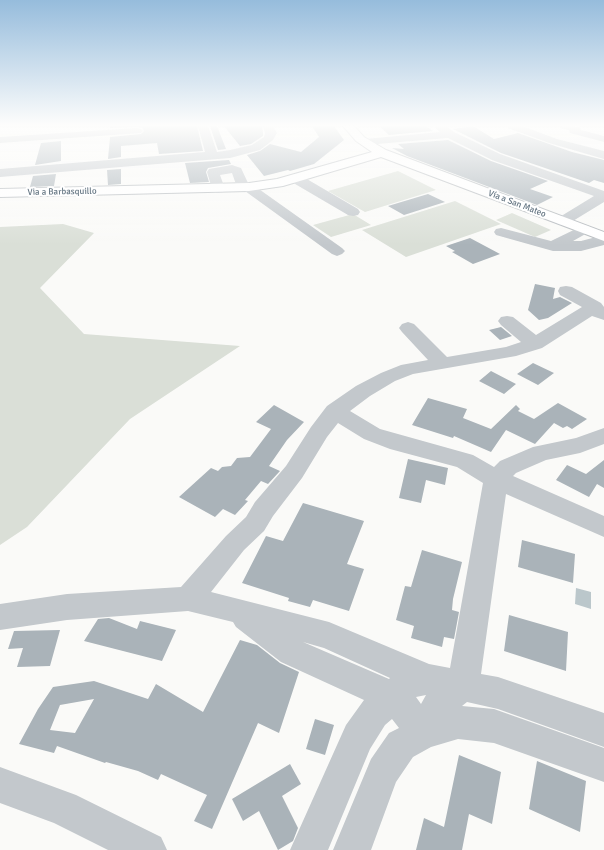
<!DOCTYPE html>
<meta charset="utf-8">
<style>
body{margin:0}
canvas{display:block;background:#fafaf8}
</style>
<canvas width="604" height="850"></canvas>
<script>
const ctx = document.querySelector('canvas').getContext('2d');
ctx.lineJoin = 'round';
function fillPath(path, color) {
  ctx.fillStyle = color;
  ctx.fill(path, 'evenodd');
}
function poly(rows) {
  const path = new Path2D();
  for (const r of rows) {
    path.moveTo(r[0], r[1]);
    for (let i = 2; i < r.length; i += 2) path.lineTo(r[i], r[i + 1]);
  }
  return path;
}
function trace(path, color, width, dash) {
  ctx.strokeStyle = color;
  ctx.lineWidth = width;
  ctx.lineCap = dash ? 'butt' : 'round';
  ctx.setLineDash(dash || []);
  ctx.stroke(path);
}
function label(font, color, halo, rows, align = 'center') {
  ctx.font = font + ' Signika,sans-serif';
  ctx.lineWidth = 4;
  ctx.setLineDash([]);
  ctx.textBaseline = 'middle';
  ctx.strokeStyle = halo;
  ctx.fillStyle = color;
  for (const [text, x, y, turn = 0] of rows) {
    ctx.save();
    ctx.translate(x, y);
    ctx.rotate((+turn || 0) * Math.PI / 180);
    ctx.textAlign = isNaN(turn) ? turn : align;
    if (halo) ctx.strokeText(text, 0, 0);
    ctx.fillText(text, 0, 0);
    ctx.restore();
  }
}
fillPath(poly([
 [398,171,436,190,365,212,328,191],
 [455,201,501,224,406,257,362,230],
 [512,213,551,230,535,237,496,220],
 [353,214,371,225,331,237,313,225],
 [63,224,94,233,40,288,84,334,240,346,130,419,27,527,0,545,0,227]
]), '#dadfd7');
fillPath(poly([
 [576,588,591,592,591,609,575,604]
]), '#bbc7cb');
fillPath(poly([
 [110,126,197,126,203,151,159,154,157,143,121,146,121,157,108,159,110,137,141,134,144,131,142,128,137,127,110,128],
 [210,126,217,126,226,149,218,150],
 [224,126,262,126,263,133,263,136,251,144,240,146],
 [312,126,334,126,344,140,314,164,290,171,288,170,264,176,247,155,260,151,270,144,301,152,319,137],
 [379,126,426,126,433,131,389,135],
 [473,126,494,139,518,133,572,152,604,160,604,183,594,180,589,183,501,153,453,129],
 [448,140,491,161,548,181,530,189,553,197,537,205,407,156,392,148,404,149,398,144],
 [61,141,61,161,35,165,41,143],
 [229,160,231,164,208,168,206,172,209,182,190,183,185,163],
 [121,169,121,184,108,185,107,170],
 [56,174,54,186,30,187,33,176],
 [428,194,445,202,404,215,388,206],
 [470,238,500,254,473,264,452,252,455,251,446,246],
 [535,284,555,288,553,299,560,297,572,303,548,318,539,320,528,310],
 [501,327,512,336,500,340,489,330],
 [533,363,554,373,538,385,517,374],
 [491,371,516,384,504,394,479,381],
 [428,398,467,409,463,418,491,429,516,405,520,409,518,411,534,419,558,403,587,419,572,429,567,426,563,428,554,423,535,444,506,430,491,452,454,436,453,438,412,425],
 [274,405,304,422,287,440,269,466,280,471,268,484,261,481,245,500,248,501,235,515,223,509,215,517,179,497,211,468,218,471,222,467,231,466,237,458,250,457,271,429,256,422],
 [408,459,448,468,445,485,426,480,421,503,399,498],
 [604,460,604,488,597,484,589,497,556,480,567,465,586,474],
 [303,503,364,521,347,564,364,569,349,611,313,600,310,607,288,601,289,598,242,583,266,536,283,541],
 [522,540,575,554,573,583,518,567],
 [422,550,462,562,453,599,452,610,459,612,454,639,444,637,442,647,411,638,414,626,396,620,405,586,411,587],
 [509,615,568,632,566,671,504,651],
 [109,618,137,629,140,621,176,630,162,661,84,641,98,619],
 [60,630,50,666,17,667,23,648,8,649,14,631],
 [240,640,257,645,280,663,299,672,279,733,258,723,212,829,194,821,207,795,161,774,158,780,138,771,106,762,105,763,57,746,54,753,19,744,38,709,53,687,94,681,148,699,156,684,203,712],
 [94,699,75,733,50,730,60,705],
 [315,719,334,725,325,755,306,749],
 [459,755,501,772,492,824,469,814,462,850,416,850,424,818,444,827],
 [537,761,586,781,580,832,529,809],
 [290,764,301,784,282,796,298,828,293,841,278,850,259,811,243,821,232,799]
]), '#aab3b9');
const major = poly([
 [343,126,354,126,364,137,386,150,604,232,604,241,381,157,283,186,249,191,0,197,0,189,249,183,277,179,372,152,356,141,343,126]
]);
trace(major, '#b5babe', 2);
fillPath(poly([
 [198,126,208,126,217,152,230,150,252,145,264,137,265,133,263,126,273,126,277,133,273,140,260,150,230,158,0,177,0,169,205,152,198,126],
 [434,126,446,126,454,132,500,154,604,191,604,202,568,224,563,225,558,224,556,221,558,218,594,196,492,160,448,138,365,145,361,144,359,142,361,140,365,139,440,132,434,126],
 [507,126,522,126,557,139,604,151,604,159,549,143,508,128,507,126],
 [559,126,580,127,581,130,604,136,604,142,570,133,569,130,560,128,559,126],
 [137,128,141,129,143,131,141,133,0,143,0,137,137,128],
 [232,165,241,168,248,183,254,184,256,187,342,248,345,251,342,254,337,256,332,254,245,191,238,190,232,173,220,175,225,189,223,192,218,193,213,192,207,172,209,169,232,165],
 [295,174,300,175,358,209,360,212,358,215,353,216,348,215,290,181,289,178,290,175,295,174],
 [584,225,589,226,591,229,589,232,573,241,581,241,604,235,604,245,581,251,553,251,496,235,494,232,496,229,501,228,551,241,584,225],
 [566,286,572,287,601,303,604,307,604,320,592,316,542,348,516,356,413,374,395,381,370,396,350,411,380,429,473,455,494,467,500,461,533,447,576,438,604,428,604,444,580,453,546,460,516,473,513,476,604,516,604,537,506,494,481,674,498,677,604,713,604,747,498,709,467,702,462,706,494,709,604,748,604,782,494,743,458,739,431,747,413,757,396,782,371,850,333,850,371,759,389,733,399,728,392,719,385,725,370,749,328,850,290,850,346,725,364,700,281,662,236,627,233,622,188,611,67,620,0,630,0,604,67,594,181,587,226,536,246,517,255,502,286,466,311,427,327,406,356,386,381,373,401,365,428,360,402,332,399,328,402,324,408,322,414,324,447,357,506,347,521,342,501,325,498,321,501,317,507,316,513,317,536,335,582,307,560,295,558,291,560,287,566,286],
 [338,423,364,439,390,449,457,467,483,483,450,668,429,664,329,622,211,592,244,550,264,531,273,516,302,478,327,437,338,423],
 [303,642,324,648,390,678,389,679,303,642],
 [426,695,421,704,416,697,426,695],
 [0,767,76,795,161,837,167,850,108,850,54,823,0,803,0,767]
]), '#c3c8cc');
fillPath(major, '#fff');
const sky = ctx.createLinearGradient(0, 0, 0, 245);
sky.addColorStop(0, '#96bcdc');
sky.addColorStop(0.51, '#fdfdfc');
sky.addColorStop(1, '#fdfdfc00');
ctx.fillStyle = sky;
ctx.fillRect(0, 0, 604, 245);
label('9px', '#657683', '#fff', [
 ["Via a Barbasquillo",62,192,-1],
 ["Vía a San Mateo",517,204,21]
]);
</script>
